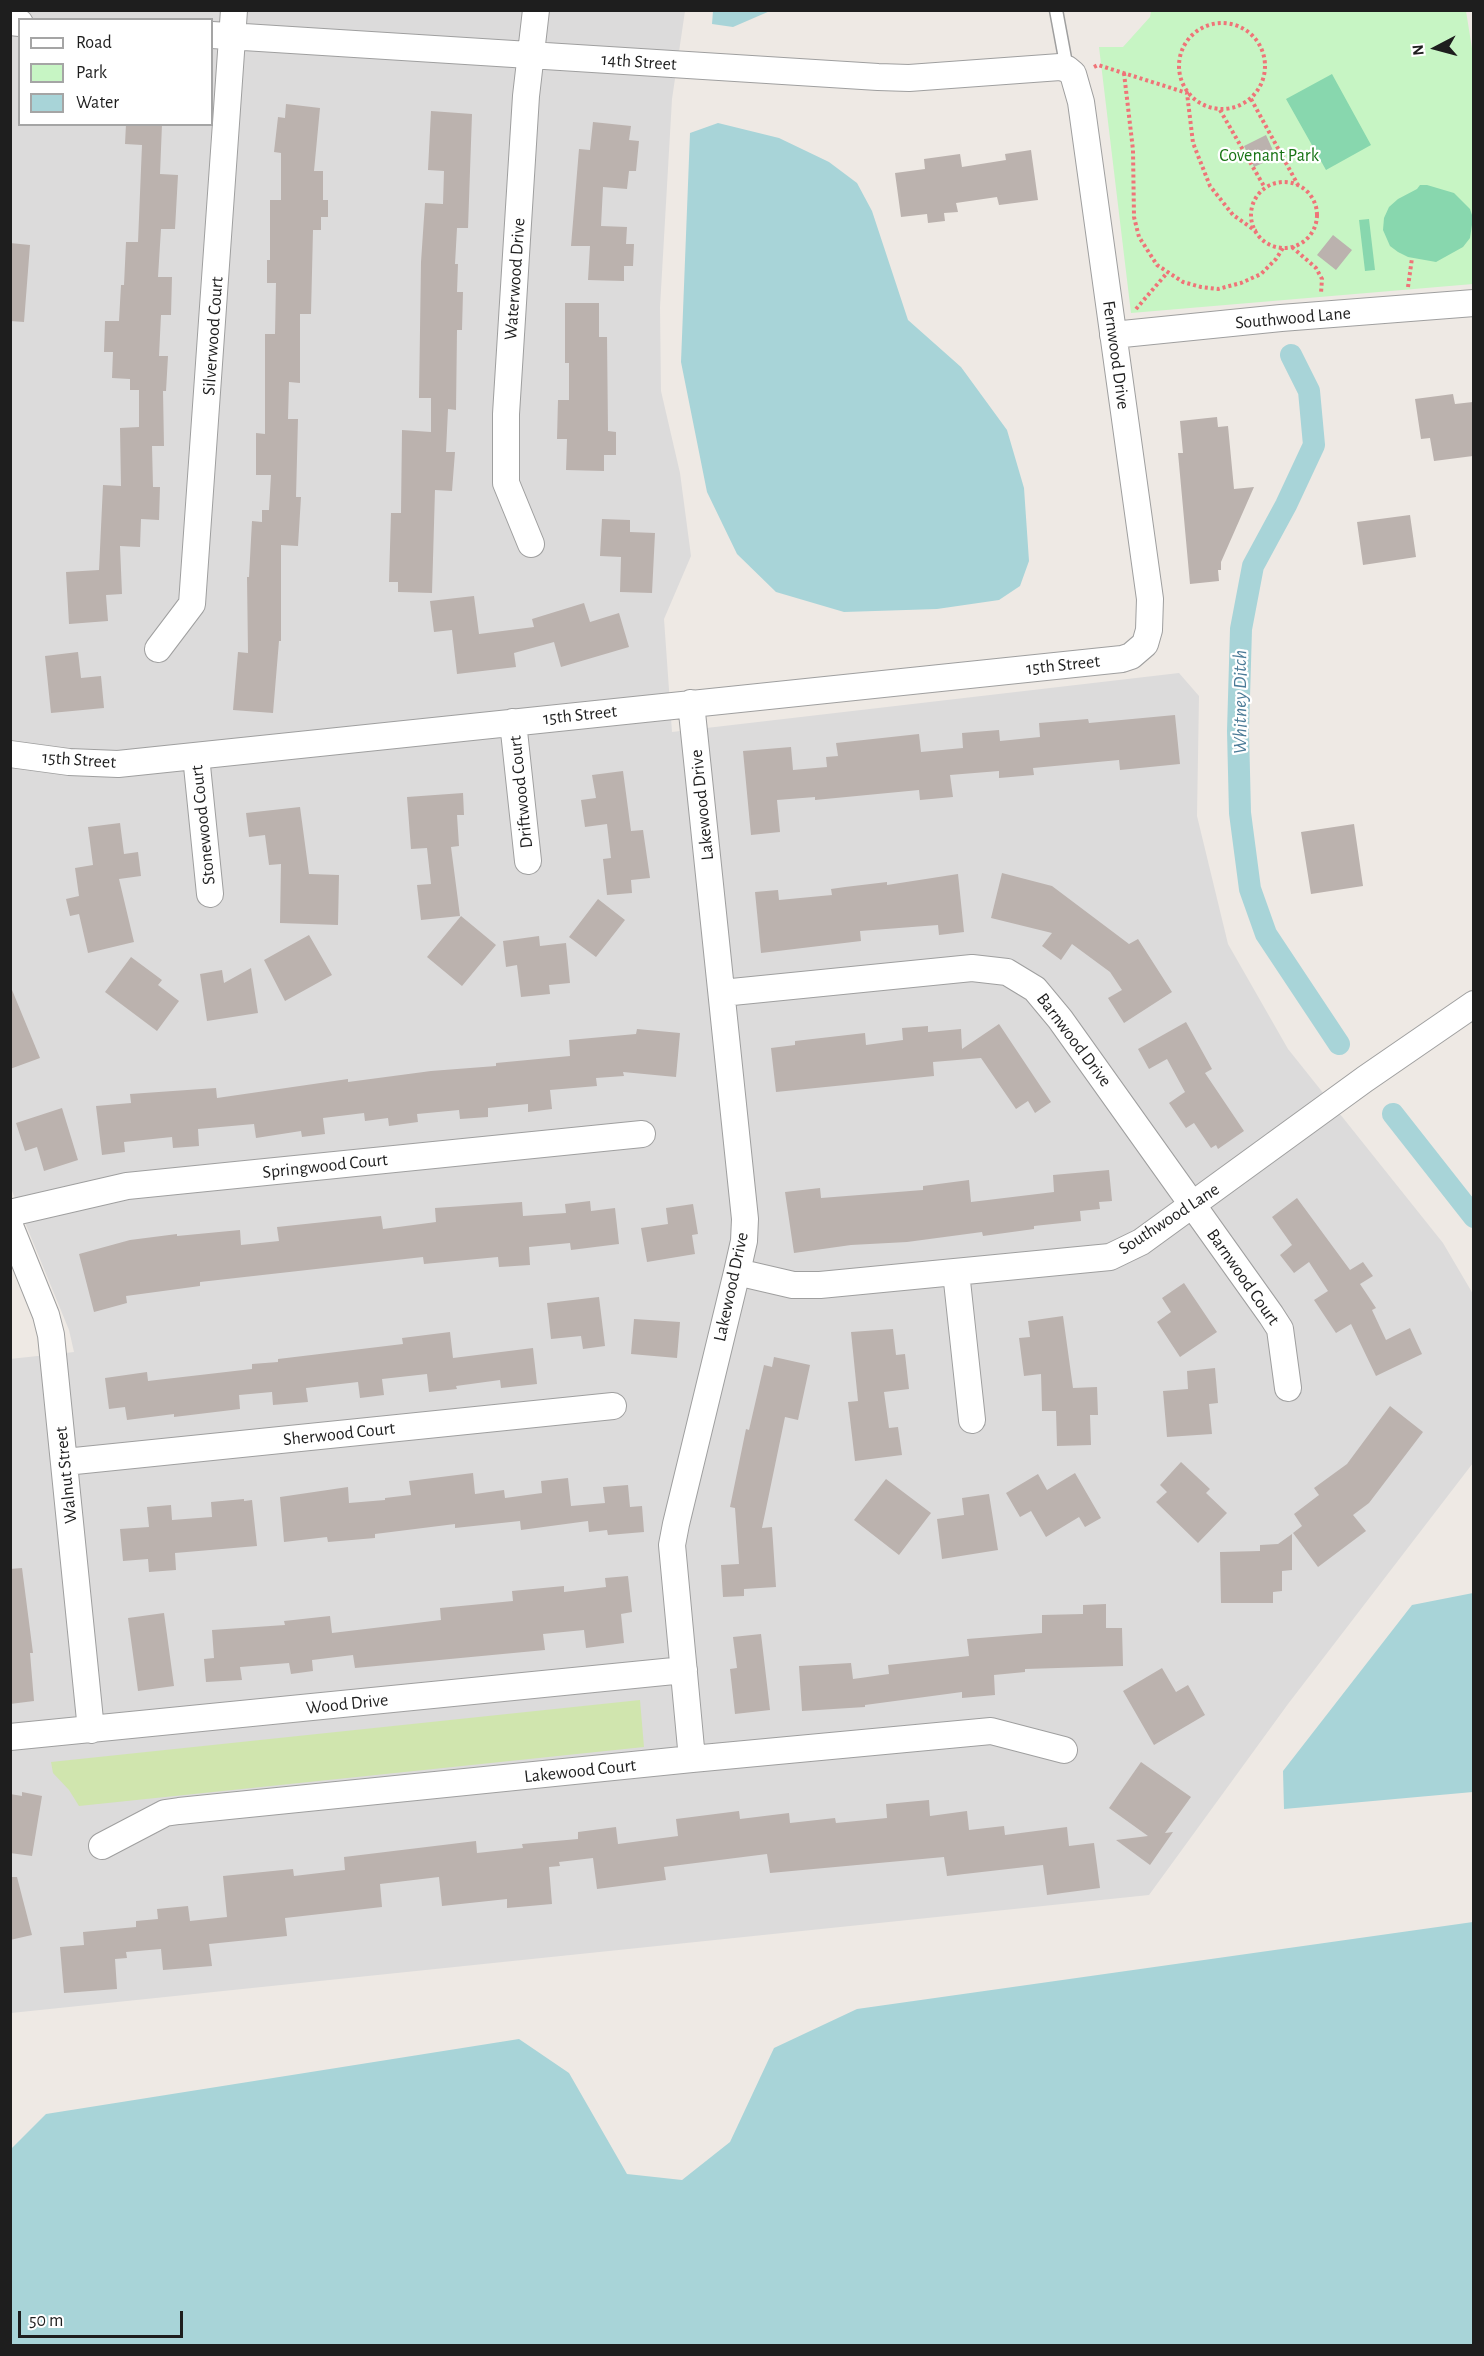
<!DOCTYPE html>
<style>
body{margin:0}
#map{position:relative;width:1484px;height:2356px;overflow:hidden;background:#eee9e4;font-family:"Alegreya Sans",sans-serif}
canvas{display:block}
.frame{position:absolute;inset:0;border:12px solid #1e1e1e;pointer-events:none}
.legend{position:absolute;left:18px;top:18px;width:195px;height:108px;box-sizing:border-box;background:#fff;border:2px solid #a5a5a5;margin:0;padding:8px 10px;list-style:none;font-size:18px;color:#1e1e1e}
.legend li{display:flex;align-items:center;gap:12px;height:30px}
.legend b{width:30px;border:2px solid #a5a5a5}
.north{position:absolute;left:1406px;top:18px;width:60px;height:60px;-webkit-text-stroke:4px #fff;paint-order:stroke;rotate:264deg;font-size:16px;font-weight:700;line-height:24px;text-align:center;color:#1e1e1e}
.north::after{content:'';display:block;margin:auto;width:21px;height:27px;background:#1e1e1e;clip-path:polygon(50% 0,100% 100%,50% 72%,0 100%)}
.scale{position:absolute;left:18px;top:2311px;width:165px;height:27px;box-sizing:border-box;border:3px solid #1e1e1e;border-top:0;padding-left:8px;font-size:18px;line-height:21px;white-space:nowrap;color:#1e1e1e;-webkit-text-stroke:4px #fff;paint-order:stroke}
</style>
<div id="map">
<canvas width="1484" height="2356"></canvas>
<div class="frame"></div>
<ul class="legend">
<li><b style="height:8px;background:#fff"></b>Road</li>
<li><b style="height:16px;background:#c7f5c4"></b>Park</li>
<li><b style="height:16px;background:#a8d4d8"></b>Water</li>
</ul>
<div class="north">N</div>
<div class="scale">50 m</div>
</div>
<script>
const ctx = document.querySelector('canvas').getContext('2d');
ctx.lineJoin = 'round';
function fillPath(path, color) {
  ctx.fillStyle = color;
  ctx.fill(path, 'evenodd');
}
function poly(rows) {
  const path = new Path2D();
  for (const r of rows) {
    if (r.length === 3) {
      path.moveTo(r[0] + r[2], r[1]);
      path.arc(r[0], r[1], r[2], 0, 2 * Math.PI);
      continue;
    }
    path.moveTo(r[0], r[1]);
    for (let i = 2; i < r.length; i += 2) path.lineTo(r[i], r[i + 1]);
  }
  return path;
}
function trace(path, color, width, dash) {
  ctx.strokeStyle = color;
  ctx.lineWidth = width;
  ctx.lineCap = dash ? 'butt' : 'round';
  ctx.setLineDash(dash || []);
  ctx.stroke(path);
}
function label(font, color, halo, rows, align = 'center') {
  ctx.font = font + ' "Alegreya Sans",sans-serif';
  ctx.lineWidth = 4.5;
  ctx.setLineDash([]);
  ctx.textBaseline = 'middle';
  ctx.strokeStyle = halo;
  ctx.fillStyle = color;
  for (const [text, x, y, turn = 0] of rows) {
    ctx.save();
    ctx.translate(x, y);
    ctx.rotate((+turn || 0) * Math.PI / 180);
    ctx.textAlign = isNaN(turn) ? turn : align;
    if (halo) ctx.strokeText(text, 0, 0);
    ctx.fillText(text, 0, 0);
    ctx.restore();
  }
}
fillPath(poly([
 [11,11,685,11,672,99,660,307,661,391,680,473,691,556,664,619,672,732,1179,673,1199,696,1197,816,1228,944,1288,1049,1443,1243,1473,1294,1473,1463,1288,1704,1149,1895,11,2013,10,1359,74,1352,69,1330,10,1186],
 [20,20,212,20,212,124,20,124]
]), '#dcdbdb');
fillPath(poly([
 [640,1700,644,1747,79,1806,69,1790,53,1773,51,1762]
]), '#d0e5ae');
fillPath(poly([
 [1151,11,1466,11,1474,61,1473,284,1131,313,1099,47,1123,47,1150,17]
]), '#c7f5c4');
fillPath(poly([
 [1332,74,1371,145,1326,170,1286,99],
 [1420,185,1427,185,1454,193,1470,209,1473,218,1470,238,1463,247,1436,262,1408,257,1398,252,1390,246,1383,230,1384,218,1389,207,1398,199,1417,189],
 [1369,219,1375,270,1365,271,1359,220]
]), '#88d7ae');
fillPath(poly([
 [713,11,713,10,770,11,733,27,712,24],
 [718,123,779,138,829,162,857,183,872,211,908,320,961,367,1007,430,1024,488,1029,561,1020,586,999,600,937,609,844,612,776,592,737,554,707,492,681,362,690,133],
 [1473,1593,1473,1792,1284,1809,1283,1771,1412,1605],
 [1473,1922,1473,2345,11,2345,11,2149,46,2114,519,2039,569,2073,627,2174,682,2180,730,2142,774,2048,857,2009]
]), '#a8d4d8');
trace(poly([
 [1291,355,1309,391,1314,445,1286,505,1253,566,1241,629,1238,731,1240,813,1250,889,1266,934,1339,1044],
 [1393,1114,1474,1217]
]), '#a8d4d8', 22);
fillPath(poly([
 [286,104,320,108,314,171,323,171,323,200,328,200,328,217,321,217,321,230,313,230,311,314,300,314,300,383,289,382,288,419,298,419,296,497,301,497,298,546,281,545,281,641,279,641,273,713,233,710,238,652,248,653,247,577,249,577,252,521,262,522,262,510,269,510,271,475,256,475,256,433,265,434,265,334,275,334,276,283,267,283,267,260,270,260,270,200,281,200,281,153,274,152,278,117,285,118],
 [431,111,472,114,468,228,457,228,455,264,458,264,457,292,463,292,462,330,457,330,456,410,448,409,446,452,455,452,452,491,435,490,432,593,398,592,398,582,389,582,391,513,401,513,402,430,431,432,431,398,419,398,421,262,425,203,443,204,444,171,428,170],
 [593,122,631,126,629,140,639,141,636,171,629,171,627,189,603,187,601,226,627,227,626,244,634,244,633,266,624,266,624,281,588,280,590,246,571,246,579,149,590,150],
 [126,124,162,124,160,174,178,175,175,229,161,229,158,277,172,277,171,315,161,315,159,356,168,356,166,391,163,391,164,446,152,446,153,487,160,487,159,520,141,519,140,547,120,546,122,594,106,595,108,621,69,624,66,572,99,570,103,485,121,486,120,428,139,427,139,390,130,390,130,379,112,378,113,352,104,352,105,321,119,321,121,285,124,285,126,242,138,242,142,145,125,144],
 [1266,135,1276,157,1254,167,1244,146],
 [1031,150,1038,200,999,205,997,197,956,203,958,212,944,213,945,221,928,223,927,214,901,217,895,173,925,169,924,159,960,154,962,167,1006,160,1005,154],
 [1333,235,1352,250,1336,270,1317,255],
 [10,243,30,245,24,322,10,321],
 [565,303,599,303,599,337,607,337,608,431,616,432,616,455,604,455,604,471,566,470,567,439,557,439,558,400,569,400,569,363,565,363],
 [1453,394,1455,404,1473,402,1473,456,1434,461,1430,438,1421,439,1415,399],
 [1217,417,1218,427,1228,426,1234,489,1254,487,1221,562,1221,570,1218,570,1219,581,1190,584,1178,453,1183,453,1180,421],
 [1410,515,1416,557,1363,565,1357,522],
 [602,519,630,520,630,532,655,533,652,593,620,592,621,557,600,556],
 [474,596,479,634,534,627,532,619,584,603,590,622,619,613,629,647,561,667,554,642,514,653,516,667,457,674,452,630,434,632,430,601],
 [78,652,81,678,101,676,104,708,51,713,45,656],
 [1175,715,1180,764,1120,770,1119,760,1033,768,1034,775,999,778,999,771,950,775,953,797,920,800,919,790,815,800,815,797,777,800,780,832,751,835,743,751,791,747,793,770,827,767,826,757,838,756,836,743,919,734,921,752,963,748,962,733,999,730,1000,741,1040,737,1039,723,1088,719,1089,723],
 [623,771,631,831,643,830,650,878,631,880,632,893,607,895,603,859,611,858,607,824,585,827,581,800,596,798,592,775],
 [463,793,464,815,457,815,459,846,451,847,460,916,421,920,417,885,431,884,427,848,411,849,407,797],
 [300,807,309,874,339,875,338,925,280,923,281,864,269,865,265,835,249,837,246,813],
 [120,823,124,854,138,852,141,876,119,879,134,942,88,953,79,914,70,916,66,899,79,896,75,868,93,865,88,827],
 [1354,824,1363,886,1311,894,1301,832],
 [1002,873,1052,886,1129,944,1138,939,1172,992,1124,1023,1108,998,1122,990,1110,972,1072,944,1061,960,1042,946,1052,933,991,918],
 [958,874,964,932,939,935,938,925,860,931,861,941,761,953,755,892,778,890,779,900,832,895,831,889,845,887,887,882,887,885],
 [598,899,625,920,596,957,569,937],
 [461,916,496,945,462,986,427,957],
 [309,935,332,975,285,1001,264,960],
 [539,936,540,946,566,943,570,983,549,985,550,994,521,997,517,965,506,967,503,941],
 [131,957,162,980,158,985,179,1001,157,1031,105,992],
 [251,968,258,1013,207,1021,200,974,222,970,224,983],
 [10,985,40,1058,10,1069],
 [1186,1022,1212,1069,1205,1073,1244,1131,1218,1149,1216,1145,1211,1148,1194,1123,1186,1128,1169,1103,1185,1092,1167,1059,1149,1069,1138,1049],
 [999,1024,1051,1102,1035,1113,1028,1101,1016,1109,981,1058,933,1062,934,1076,776,1092,771,1048,795,1045,795,1041,865,1033,866,1045,903,1040,902,1028,928,1026,928,1032,961,1029,962,1049],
 [637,1029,680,1033,676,1077,623,1072,624,1076,596,1078,597,1086,550,1090,552,1109,528,1112,528,1104,488,1108,488,1117,460,1119,459,1110,417,1114,418,1122,389,1126,388,1118,365,1121,364,1113,323,1118,325,1134,302,1137,301,1131,256,1138,254,1124,198,1129,199,1146,173,1148,172,1137,124,1142,125,1152,102,1155,96,1106,131,1103,130,1094,216,1088,217,1098,348,1079,348,1082,431,1071,496,1066,496,1063,570,1056,569,1040,636,1034],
 [62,1108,78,1160,44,1171,37,1147,25,1151,16,1123],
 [1109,1170,1112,1201,1099,1202,1100,1209,1080,1211,1081,1221,1034,1226,1034,1229,983,1236,982,1232,907,1242,851,1245,794,1253,785,1192,820,1188,821,1198,923,1190,923,1186,969,1180,971,1202,1054,1192,1053,1175],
 [1297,1198,1350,1270,1363,1262,1373,1276,1360,1284,1376,1308,1372,1310,1386,1340,1410,1328,1422,1354,1376,1376,1351,1324,1336,1333,1314,1300,1328,1291,1309,1262,1294,1273,1280,1255,1292,1245,1272,1217],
 [590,1201,591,1211,615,1208,619,1244,571,1250,570,1243,529,1247,530,1265,499,1267,498,1257,424,1264,423,1257,200,1282,200,1286,126,1296,127,1303,94,1312,79,1254,130,1240,177,1234,177,1236,240,1230,241,1245,279,1241,277,1227,381,1216,383,1229,436,1222,435,1208,522,1202,523,1216,566,1213,565,1204],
 [693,1204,698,1234,692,1235,695,1254,647,1262,641,1228,668,1224,666,1208],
 [1184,1283,1217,1332,1180,1357,1157,1322,1171,1312,1162,1298],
 [599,1297,605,1346,583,1349,581,1336,551,1339,547,1303],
 [1063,1316,1073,1388,1097,1387,1098,1415,1090,1415,1091,1445,1057,1446,1056,1411,1042,1411,1041,1374,1024,1376,1019,1338,1030,1337,1028,1321],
 [634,1319,680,1322,677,1358,631,1354],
 [893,1329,896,1355,905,1354,909,1389,884,1392,889,1428,898,1427,902,1455,855,1461,848,1402,858,1401,851,1332],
 [450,1332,453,1358,533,1348,537,1384,501,1388,500,1380,456,1386,457,1389,429,1392,427,1374,382,1379,384,1395,360,1398,358,1382,306,1388,308,1402,273,1405,272,1392,239,1395,240,1409,174,1417,174,1414,127,1420,125,1407,109,1409,105,1378,147,1372,148,1381,252,1369,252,1364,278,1362,278,1359,403,1344,402,1338],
 [774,1357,810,1365,798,1420,785,1417,762,1528,772,1527,776,1587,744,1589,744,1596,723,1597,721,1565,739,1564,735,1508,730,1507,746,1429,749,1430,764,1365,772,1367],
 [1215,1368,1218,1403,1209,1404,1212,1434,1167,1437,1163,1391,1188,1389,1187,1371],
 [1390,1406,1423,1432,1369,1503,1353,1515,1366,1531,1318,1567,1293,1533,1302,1526,1294,1514,1319,1495,1314,1488,1347,1464],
 [1181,1462,1210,1489,1206,1493,1227,1513,1198,1543,1156,1502,1167,1492,1160,1485],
 [473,1473,475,1494,504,1490,505,1498,542,1493,541,1481,568,1478,571,1506,605,1503,603,1487,628,1485,630,1507,642,1506,644,1532,608,1535,607,1530,589,1532,588,1521,521,1530,520,1521,455,1528,455,1524,375,1534,375,1538,328,1542,327,1537,284,1542,280,1497,348,1487,349,1503,385,1500,385,1498,411,1495,409,1481],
 [1075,1473,1101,1518,1085,1527,1079,1517,1046,1537,1031,1511,1020,1517,1006,1493,1038,1474,1047,1490],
 [886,1479,931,1513,899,1555,854,1520],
 [989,1494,998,1550,942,1559,937,1519,964,1515,962,1498],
 [244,1499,244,1501,252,1500,257,1546,175,1553,176,1570,149,1572,148,1559,123,1561,120,1529,149,1527,147,1507,171,1505,172,1520,212,1517,211,1502],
 [1292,1534,1292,1570,1282,1571,1282,1591,1273,1592,1273,1603,1221,1603,1220,1552,1260,1551,1260,1545,1278,1544],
 [22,1568,33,1653,30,1653,34,1701,10,1704,10,1569],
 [628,1576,632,1612,621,1614,624,1643,586,1648,584,1630,543,1634,545,1650,355,1668,353,1655,312,1660,313,1671,291,1674,289,1663,240,1667,242,1680,206,1682,204,1659,214,1658,212,1630,285,1625,284,1621,330,1616,332,1633,441,1620,440,1608,513,1601,512,1591,564,1586,564,1592,606,1587,605,1578],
 [1106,1604,1106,1628,1122,1628,1123,1666,1025,1669,1025,1672,994,1675,995,1695,962,1698,962,1692,865,1705,865,1707,802,1711,799,1666,851,1663,853,1679,889,1674,888,1665,969,1656,967,1639,1042,1633,1042,1615,1083,1614,1083,1605],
 [164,1613,174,1686,138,1691,128,1618],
 [761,1634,770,1710,735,1714,730,1669,737,1668,733,1637],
 [1162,1668,1176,1692,1188,1685,1205,1715,1154,1745,1123,1691],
 [1141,1762,1191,1797,1165,1833,1173,1832,1150,1865,1116,1840,1148,1836,1109,1808],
 [22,1792,42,1796,32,1856,10,1853,10,1794,22,1796],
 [929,1800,930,1816,967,1811,969,1830,1004,1826,1005,1835,1067,1827,1069,1846,1094,1843,1100,1888,1047,1895,1043,1865,947,1876,944,1857,770,1873,767,1854,664,1867,666,1880,597,1889,593,1858,559,1862,560,1866,549,1867,552,1904,507,1908,507,1899,442,1906,439,1877,380,1884,382,1907,285,1918,287,1936,209,1944,212,1966,163,1970,161,1949,126,1952,127,1958,115,1959,117,1989,64,1993,60,1947,84,1945,83,1932,136,1927,136,1921,158,1919,157,1909,188,1906,190,1921,227,1917,223,1876,293,1869,294,1876,345,1870,344,1857,476,1841,477,1853,523,1848,522,1844,578,1839,578,1832,616,1827,618,1844,678,1836,676,1819,739,1811,740,1819,789,1813,790,1823,835,1818,836,1823,887,1818,886,1804],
 [10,1877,17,1877,32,1935,10,1940]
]), '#bbb2ae');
const lane = poly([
 [1056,10,1067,69]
]);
const street = poly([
 [10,22,20,23],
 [1113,335,1281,318,1474,303],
 [531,544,506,483,506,414,526,96,536,10],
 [158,649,192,604,234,10],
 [691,703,745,1219,744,1241,737,1272,676,1524,672,1545,692,1759],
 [513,722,528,861],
 [10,754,69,762,118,764,1122,659,1131,656,1145,644,1149,630,1150,599,1081,102,1073,74,1067,69,1060,67,909,78,878,77,212,35],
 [196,756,210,894],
 [722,993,972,968,1007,972,1035,989,1060,1019,1271,1315,1280,1329,1288,1388],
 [10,1213,127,1186,642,1134],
 [10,1226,46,1315,51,1335,91,1730],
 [737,1272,793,1285,820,1285,1110,1257,1141,1242,1365,1079,1474,1004],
 [956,1272,972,1420],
 [65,1462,613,1406],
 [10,1737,684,1670],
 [102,1846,165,1813,179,1811,692,1759,991,1731,1064,1750]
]);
trace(lane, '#9f9f9f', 15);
trace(street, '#9f9f9f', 28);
trace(poly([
 [1222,66,43],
 [1094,67,1098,65,1187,93,1193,143,1210,186,1233,215,1256,231],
 [1124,73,1133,150,1134,217,1139,237,1157,265,1183,282,1201,287,1218,289,1241,283,1261,274,1276,259,1283,248],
 [1251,99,1298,185],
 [1220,110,1265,188],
 [1284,215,33],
 [1292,247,1316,268,1322,279,1321,293],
 [1408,287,1412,258],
 [1136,309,1167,273]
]), '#ef7478', 4, [3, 3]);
trace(lane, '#fff', 12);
trace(street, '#fff', 26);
label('18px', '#1e1e1e', '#fff', [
 ["14th Street",639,62,4],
 ["Waterwood Drive",515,279,-86],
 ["Southwood Lane",1293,318,-5],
 ["Silverwood Court",213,336,-86],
 ["Fernwood Drive",1116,355,82],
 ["15th Street",1063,665,-6],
 ["15th Street",580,715,-6],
 ["15th Street",79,760,4],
 ["Driftwood Court",521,792,-96],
 ["Lakewood Drive",702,805,-96],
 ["Stonewood Court",203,825,-96],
 ["Barnwood Drive",1074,1040,53],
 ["Springwood Court",325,1166,-6],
 ["Southwood Lane",1169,1219,-33],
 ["Barnwood Court",1243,1277,55],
 ["Lakewood Drive",731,1287,-78],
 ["Sherwood Court",339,1434,-6],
 ["Walnut Street",66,1475,-96],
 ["Wood Drive",347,1704,-6],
 ["Lakewood Court",580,1771,-6]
]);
label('18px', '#187414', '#fff', [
 ["Covenant Park",1269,156]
]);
label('italic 20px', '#4b7b97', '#fff', [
 ["Whitney Ditch",1240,702,-90]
]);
</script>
